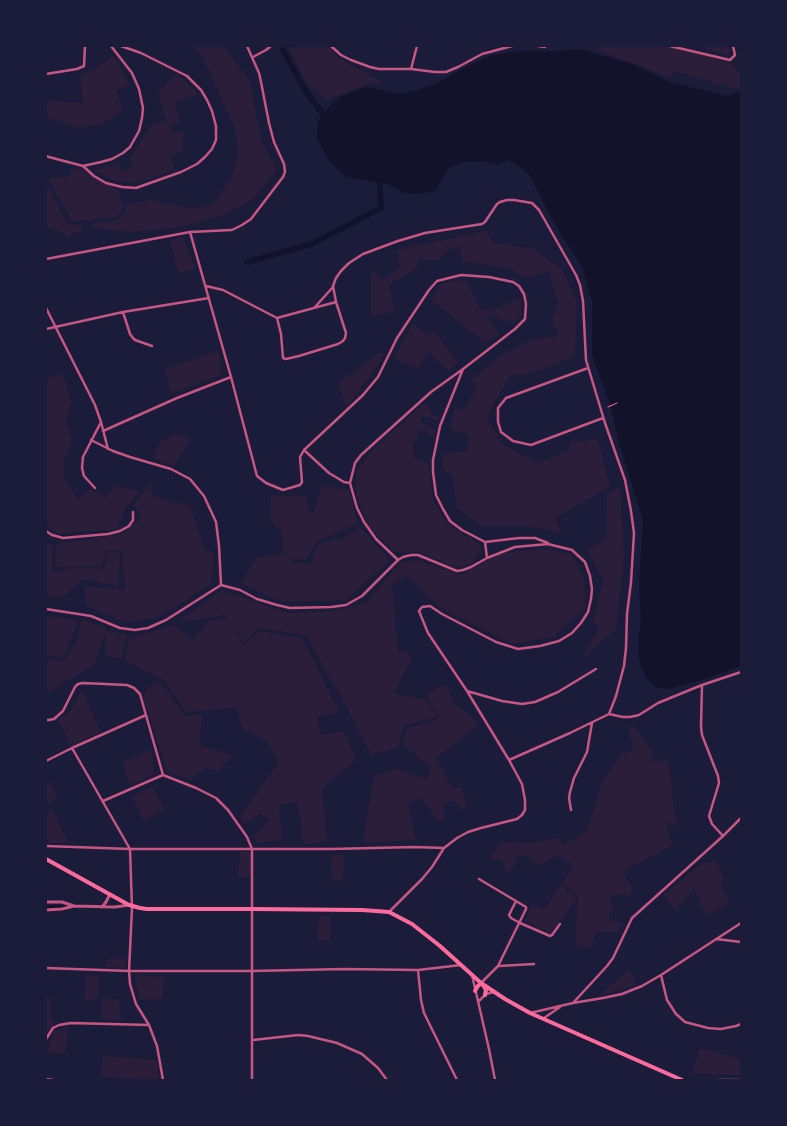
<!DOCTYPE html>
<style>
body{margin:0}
#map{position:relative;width:787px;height:1126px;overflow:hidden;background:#1b1b3a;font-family:Bitter,serif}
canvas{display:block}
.frame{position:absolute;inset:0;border:47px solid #1b1b3a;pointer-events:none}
</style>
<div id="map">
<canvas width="787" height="1126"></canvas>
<div class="frame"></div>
</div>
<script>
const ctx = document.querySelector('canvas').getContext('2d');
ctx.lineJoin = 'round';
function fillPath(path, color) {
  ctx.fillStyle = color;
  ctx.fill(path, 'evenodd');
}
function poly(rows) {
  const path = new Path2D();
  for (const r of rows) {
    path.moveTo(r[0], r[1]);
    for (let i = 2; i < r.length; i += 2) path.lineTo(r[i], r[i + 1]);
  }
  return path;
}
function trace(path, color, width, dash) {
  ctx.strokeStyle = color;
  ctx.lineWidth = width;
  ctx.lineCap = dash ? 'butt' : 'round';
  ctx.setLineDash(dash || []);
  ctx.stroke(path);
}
fillPath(poly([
 [190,46,223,46,250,81,261,139,277,170,252,200,222,216,176,228,128,232,93,228,93,223,118,220,126,212,125,205,150,200,191,208,212,206,231,178,238,155,235,128,213,81,203,56],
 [288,46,328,46,338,57,383,83,371,83,328,100,307,83],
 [594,46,665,46,727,59,741,75,741,87,735,89,674,71,671,78,597,50],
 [696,46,728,46,730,56],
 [113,56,130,84,117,90,122,111,103,123,80,128,46,117,46,101,83,102,80,76,94,70],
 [177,74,199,94,175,101,180,123,170,124,171,132,183,131,183,149,171,158,176,170,136,183,115,181,93,170,118,164,123,172,132,168,130,159,151,125,166,120,158,92],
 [71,169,82,169,119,190,123,207,117,217,72,222,48,179,71,176],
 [46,183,68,224,82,225,83,230,69,236,46,227],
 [485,231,494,243,532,248,562,269,577,302,575,356,545,369,527,374,510,375,487,417,502,444,536,463,570,450,570,443,598,439,610,487,555,518,563,534,528,526,481,526,456,507,453,475,441,469,444,454,467,451,469,435,450,430,455,406,464,410,477,388,471,381,498,357,528,342,538,339,559,336,552,321,558,303,549,272,525,278,507,268,462,261,460,247,449,249,439,260,419,259,418,267,389,285,395,311,371,316,371,269,383,280,399,268,397,250],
 [183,236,195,269,178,273,170,240],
 [466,280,480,309,489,311,521,299,521,315,514,324,490,314,487,316,500,335,485,343,430,299,444,283],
 [413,323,426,335,434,331,458,362,448,372,430,352,417,368,394,359],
 [218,350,222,374,171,394,165,369],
 [378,353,385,354,347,407,338,383,362,366],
 [62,373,72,402,66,422,72,440,64,460,64,479,78,499,89,489,105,497,117,485,139,492,125,509,117,529,58,534,46,525,46,380],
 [426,402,430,410,430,414,439,417,438,421,423,416,420,422,436,430,434,437,421,429,413,445,415,459,428,463,433,499,448,525,481,545,481,552,471,564,457,568,419,552,395,552,370,528,362,512,355,488,357,471,371,451],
 [177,434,191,439,174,466,153,458,161,441],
 [151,482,152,495,190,507,205,550,214,551,211,584,161,616,127,623,86,606,84,586,125,590,122,550,106,551,102,566,55,567,56,544,122,534,141,517,134,504],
 [323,485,349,490,358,523,316,542,306,559,293,559,288,555,293,563,310,563,319,543,343,539,360,527,390,560,346,600,283,602,241,584,256,558,285,553,283,552,282,533,270,520,271,495,306,496,309,511,313,512],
 [620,486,624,558,616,629,585,657,584,654,599,628,593,622,603,581,587,550,606,539,607,494],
 [46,541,52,545,53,573,77,567,104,569,108,553,120,552,119,586,82,579,62,598,46,596],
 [542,549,571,554,584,578,585,608,553,637,512,644,441,608,408,576,392,584,398,653,406,651,412,658,394,693,426,700,438,716,403,726,399,747,371,755,338,692,306,635,257,628,245,643,235,630,226,615,177,622,222,590,287,613,333,611,367,602,399,563,417,560,462,575,499,553],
 [46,616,78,620,64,657,46,656],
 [227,618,244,646,259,631,303,638,340,713,317,716,320,734,345,732,356,760,322,788,327,841,303,845,298,802,279,804,282,840,256,843,254,835,269,821,260,814,244,825,240,816,279,762,266,741,242,729,237,708,186,712,166,682,125,660,129,638,175,625,193,641,208,621],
 [82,619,107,628,106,631,127,634,121,659,105,656,106,632,94,665,48,693,46,693,46,659,64,661,77,640],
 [154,681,162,684,185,716,202,714,200,745,232,756,218,771,206,768,190,780,167,772,143,696],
 [446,684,454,704,469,714,477,726,436,758,452,788,461,787,467,806,462,810,454,800,442,805,445,820,439,822,421,798,408,803,416,840,363,843,374,775,397,769,427,779,431,768,403,745,407,729,440,718,426,695],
 [82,690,101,732,72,746,58,720,71,710],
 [634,725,643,740,647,745,653,749,652,761,666,760,671,775,674,814,678,821,676,827,667,822,669,839,674,844,660,851,657,854,644,860,624,872,626,878,633,888,631,896,621,894,615,894,609,900,614,910,609,912,609,920,623,923,617,933,598,931,594,937,591,948,575,944,578,895,561,884,574,867,558,855,537,866,528,857,518,855,512,868,508,876,502,861,489,859,498,846,502,843,516,842,529,843,560,838,563,845,571,841,587,830,602,783,621,754,631,752,632,741,629,732,630,726],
 [151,749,154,774,130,786,123,762],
 [46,777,58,797,48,804,46,800],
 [153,787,165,809,144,820,131,796],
 [53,810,69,843,48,843,46,834,46,811],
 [240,852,252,852,251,877,238,877],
 [332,855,345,855,343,880,331,879],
 [715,860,724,877,721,887,730,903,706,915,694,889,675,910,663,895,701,864],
 [560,885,577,898,551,934,525,921,531,906,545,909],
 [319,915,331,916,330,941,317,940],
 [126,958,125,968,106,967,106,959],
 [629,969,637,985,599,996],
 [86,975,99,976,97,1000,84,1000],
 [135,975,164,977,163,999,139,999],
 [46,997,50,997,50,1015,54,1025,46,1034],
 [102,999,119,999,121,1020,102,1020],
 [69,1027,65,1053,47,1053,54,1031],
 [700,1048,741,1059,741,1075,691,1074],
 [103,1056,157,1060,159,1080,101,1077]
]), '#2a1e3b');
fillPath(poly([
 [579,49,630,63,670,82,727,96,741,91,741,666,698,681,669,689,655,687,645,676,639,660,638,642,641,621,639,585,643,520,619,443,611,408,592,354,592,301,582,267,553,221,529,174,517,165,508,160,499,165,482,161,464,162,449,168,442,178,436,191,420,194,404,193,388,184,346,177,330,162,317,139,318,122,325,111,340,97,366,87,401,94,431,86,470,65,494,55,519,51,558,51]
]), '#12122b');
trace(poly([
 [281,46,305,90,323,114],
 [247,262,312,244,381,208,380,183],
 [46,908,64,908]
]), '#12122b', 5.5);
trace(poly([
 [608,407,617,403]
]), '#ff6b9d', 1);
trace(poly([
 [331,46,341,55,351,60,370,67,379,69,411,69,435,72,446,72,458,67,482,54,512,46],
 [538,46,545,47],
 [670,46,730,60,735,55,733,46],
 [253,57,266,50,271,46],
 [411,69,417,46],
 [46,74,77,69,84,66,85,46],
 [46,156,49,157,83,166,101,162,112,159,123,153,130,147,139,131,142,118,143,108,139,89,132,73,111,46],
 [83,166,94,176,106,183,122,187,136,188,181,172,197,164,205,157,212,149,216,140,216,126,212,111,207,100,201,90,187,76,141,53,121,46],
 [190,232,231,377,257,476,266,483,283,490,300,485,302,482,300,457,304,450,363,395,378,377,397,338,429,290,437,281,461,275,489,277,513,282,519,286,524,294,526,304,525,319,515,329,463,369,440,426,433,460,433,472,436,495,443,509,450,521,462,530,485,542,487,558],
 [46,259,190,232,232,230,242,225,251,219,283,177,285,172,284,164,274,142,269,123,261,82,259,73,247,46],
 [206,286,223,290,277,318,281,334,283,358,286,359,299,356,338,344,343,341,345,338,346,333,336,302,333,286,336,278,341,271,349,263,363,254,398,241,425,233,482,224,485,222,497,204,500,202,507,200,514,200,532,203,539,210,576,275,580,285,583,301,586,360,605,423,625,480,631,511,634,533,631,582,627,614,626,648,624,666,616,696,609,714,570,733,509,760,522,784,525,800,525,810,522,815,517,819,481,828,468,832,457,838,444,848,432,867,422,879,389,912],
 [315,307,333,287],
 [46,308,95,405,101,422,108,449],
 [123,312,130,334,133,338,135,340,152,346],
 [277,318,336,302],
 [46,329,123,312,209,298],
 [588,368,506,398,498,408,498,422,501,432,513,441,531,445,603,418],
 [103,431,177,398,231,377],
 [91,440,113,451,130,457,171,469,190,479,204,496,216,522,219,546,221,585],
 [304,450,329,473,344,482,350,483,355,463,361,455,431,392,463,369],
 [350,483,357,508,364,522,376,539,398,560],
 [95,488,84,476,82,468,83,457,101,422],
 [46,531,52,535,63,538,108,534,120,531,129,526,133,520,133,512],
 [485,542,519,538,535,538,548,543],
 [46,609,91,616,120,628,135,630,148,628,166,620,221,585,240,590,257,599,277,605,290,608,331,607,346,605,362,596,398,560,403,557,411,555,418,555,457,571,463,570,471,567,487,558,515,547,548,544,572,550,585,562,590,576,592,589,591,599,588,612,581,623,572,633,559,641,540,646,518,649,496,642,442,614,430,606,422,607,419,611,428,633,467,691,509,760],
 [702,685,701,726,702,735,718,776,719,783,709,816,712,824,723,836],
 [467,691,502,701,522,704,535,702,558,692,596,669],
 [609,714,623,717,630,717,639,715,658,703,702,685,741,672],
 [46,720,49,720,54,719,63,711,75,687,78,684,83,683,127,685,134,688,140,694,163,775,196,788,216,798,228,810,247,837,252,849,252,1080],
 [72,748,130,849,132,908,129,971,130,984,136,1004,149,1025,157,1046,163,1080],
 [46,761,72,748,146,715],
 [103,801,163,775],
 [571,810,569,798,570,792,574,778,587,752,592,723],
 [46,846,130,849,331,849,415,847,443,848],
 [479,879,526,907,526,909,498,966,481,983],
 [516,901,509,915,511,918,520,923,550,936,552,935,560,924],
 [716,939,741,942],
 [499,966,534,964],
 [46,968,129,971,252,971,344,969,418,970,461,965],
 [418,970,421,1000,424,1013,457,1080],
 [472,975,489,1049,495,1080],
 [661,975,667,1000,676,1014,685,1022,708,1028,721,1029,736,1026,741,1024],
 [478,1002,486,994,494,992],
 [573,1003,607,966,613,958,632,918,723,836,741,818],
 [530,1013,573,1003,603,998,622,994,642,986,661,975,741,923],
 [544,1018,560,1007],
 [46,1039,53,1028,59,1025,71,1023,149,1025],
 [253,1040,298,1035,308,1036,337,1043,362,1054,378,1068,387,1080],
 [46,1079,53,1080],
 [719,1080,741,1080]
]), '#c65784', 2.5);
trace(poly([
 [46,902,62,902,74,906],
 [102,907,106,902,110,894],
 [46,910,62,909,74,906,115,907,129,905]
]), '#c65784', 3);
trace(poly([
 [46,859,129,905,140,908,147,909,252,909,362,910,389,912,412,924,440,946,481,983,505,999,530,1013,682,1080],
 [483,985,486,990,485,995],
 [475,991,477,987,481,983]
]), '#ff6b9d', 4);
</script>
